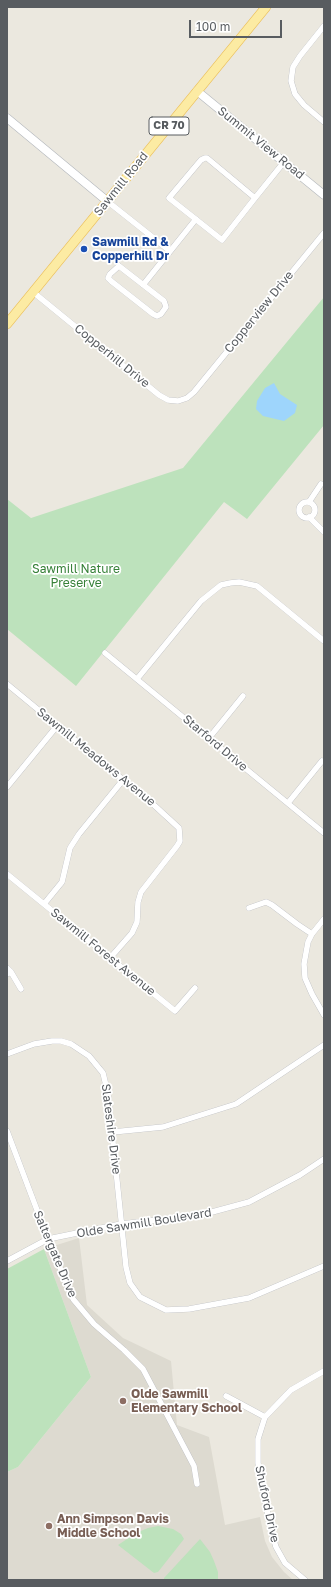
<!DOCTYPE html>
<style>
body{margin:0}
#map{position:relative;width:331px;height:1587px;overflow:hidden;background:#ebe8df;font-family:"Golos Text",sans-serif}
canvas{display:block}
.frame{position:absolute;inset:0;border:8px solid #585c60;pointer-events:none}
.scale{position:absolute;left:189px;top:20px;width:93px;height:18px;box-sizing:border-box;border:2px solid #585c60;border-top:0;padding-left:5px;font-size:12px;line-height:14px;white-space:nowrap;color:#585c60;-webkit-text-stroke:3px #fff;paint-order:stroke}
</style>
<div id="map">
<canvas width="331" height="1587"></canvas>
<div class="frame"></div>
<div class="scale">100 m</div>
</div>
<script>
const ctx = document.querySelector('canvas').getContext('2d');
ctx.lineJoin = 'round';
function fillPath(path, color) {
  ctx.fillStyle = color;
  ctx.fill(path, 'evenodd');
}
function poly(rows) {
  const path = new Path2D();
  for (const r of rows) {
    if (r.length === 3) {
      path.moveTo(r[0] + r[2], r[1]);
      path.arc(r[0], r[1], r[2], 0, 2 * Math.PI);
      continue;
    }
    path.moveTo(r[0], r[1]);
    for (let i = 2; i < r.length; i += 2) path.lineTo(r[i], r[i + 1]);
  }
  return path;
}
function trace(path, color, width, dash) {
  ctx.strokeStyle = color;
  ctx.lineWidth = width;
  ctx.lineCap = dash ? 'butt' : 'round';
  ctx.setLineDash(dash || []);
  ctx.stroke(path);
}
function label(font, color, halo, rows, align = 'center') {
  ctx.font = font + ' "Golos Text",sans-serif';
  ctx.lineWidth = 3.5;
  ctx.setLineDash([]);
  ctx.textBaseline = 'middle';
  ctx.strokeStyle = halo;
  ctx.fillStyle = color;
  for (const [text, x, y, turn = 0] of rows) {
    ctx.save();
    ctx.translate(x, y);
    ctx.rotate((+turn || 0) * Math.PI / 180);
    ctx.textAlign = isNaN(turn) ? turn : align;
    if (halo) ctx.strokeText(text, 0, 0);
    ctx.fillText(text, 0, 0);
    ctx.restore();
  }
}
fillPath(poly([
 [79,1238,87,1305,123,1338,171,1361,177,1425,209,1437,225,1525,260,1517,265,1541,272,1557,284,1572,293,1580,7,1580,7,1472,18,1467,91,1377,44,1249]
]), '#dddad0');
fillPath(poly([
 [324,297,324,425,247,519,224,502,76,686,7,629,7,499,31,518,183,468],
 [44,1249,91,1377,18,1467,7,1472,7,1269],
 [158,1526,173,1529,181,1534,184,1539,158,1572,154,1573,118,1545,136,1533,148,1528],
 [200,1539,210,1552,214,1561,218,1572,218,1580,164,1580,164,1578]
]), '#bde2bc');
fillPath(poly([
 [274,383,280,394,297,405,295,413,284,421,263,416,256,409,257,401,265,388]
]), '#9ed5fc');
const street = poly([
 [324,26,300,56,293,67,291,81,295,94,304,105,324,122],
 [255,198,207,158,205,158,201,160,169,198,222,240,255,198,284,162],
 [107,201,170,251],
 [119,266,164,301,166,307,161,314,157,316,153,314,111,281,108,278,110,274,119,266],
 [143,285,196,219],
 [33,292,159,395,168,400,178,401,187,398,194,392,324,233],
 [309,502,321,484],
 [307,510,8],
 [309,517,324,532],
 [105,653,324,833],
 [137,679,201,601,221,585,230,583,239,582,257,586,324,641],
 [7,684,155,806,179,828,180,841,177,846,141,892,138,902,137,922,132,933,110,958],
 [209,738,243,696],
 [7,787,57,726],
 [288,803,322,761],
 [7,874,175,1011,195,988],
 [44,904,62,882,70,848,79,834,123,780],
 [249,908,266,902,272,905,297,924,312,934],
 [324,919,312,934,308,942,304,964,305,978,312,994,324,1015],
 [7,968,11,972,7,974],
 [11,972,21,989],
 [7,1054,34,1044,52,1041,61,1041,71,1044,89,1056,103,1073,108,1094,126,1267,130,1283,140,1297,166,1310,189,1309,249,1298,324,1266],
 [7,1131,48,1239,73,1299,94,1324,124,1350,143,1369,194,1466,197,1484],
 [113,1132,163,1127,236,1104,324,1045],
 [7,1261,48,1239,121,1224,201,1215,249,1202,300,1175,324,1159],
 [226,1396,265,1417],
 [305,1580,285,1563,276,1547,271,1531,258,1463,258,1439,265,1417,291,1390,324,1371]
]);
const secondary = poly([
 [197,91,324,195],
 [7,118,107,201]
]);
const primary = poly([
 [7,324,266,7]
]);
trace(street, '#b5b7bc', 6);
trace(secondary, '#b3b7bc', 9);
trace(primary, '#ebbe58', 10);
trace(street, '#fff', 5.5);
trace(secondary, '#fff', 8);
trace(primary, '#fceba3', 9);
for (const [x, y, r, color] of [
 [84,249,4,"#1a4fb4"],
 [123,1401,4,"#8d6e63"],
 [49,1526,4,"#8d6e63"]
]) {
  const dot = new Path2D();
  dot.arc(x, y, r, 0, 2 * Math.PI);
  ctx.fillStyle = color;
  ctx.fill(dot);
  trace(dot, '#fff', 1.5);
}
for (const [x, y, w] of [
 [169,126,40]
]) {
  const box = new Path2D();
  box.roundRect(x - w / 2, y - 9, w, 18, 3);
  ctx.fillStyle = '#fff';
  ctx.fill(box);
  trace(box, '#585c60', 1);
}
label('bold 11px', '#585c60', null, [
 ["CR 70",169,126]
]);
label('12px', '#585c60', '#fff', [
 ["Summit View Road",261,143,39],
 ["Sawmill Road",121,184,-51],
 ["Copperview Drive",259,312,-51],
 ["Copperhill Drive",112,356,39],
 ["Starford Drive",215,743,40],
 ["Sawmill Meadows Avenue",96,757,39],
 ["Sawmill Forest Avenue",103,952,39],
 ["Slateshire Drive",111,1129,83],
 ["Olde Sawmill Boulevard",144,1223,-9],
 ["Saltergate Drive",55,1254,67],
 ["Shuford Drive",267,1504,78]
]);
label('bold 12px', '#164399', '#fff', [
 ["Sawmill Rd &",92,242],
 ["Copperhill Dr",92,256]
], 'left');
label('12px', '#368038', '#fff', [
 ["Sawmill Nature",76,569],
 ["Preserve",76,583]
]);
label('bold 12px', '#785e54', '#fff', [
 ["Olde Sawmill",131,1394],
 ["Elementary School",131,1408],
 ["Ann Simpson Davis",57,1519],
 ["Middle School",57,1533]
], 'left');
</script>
